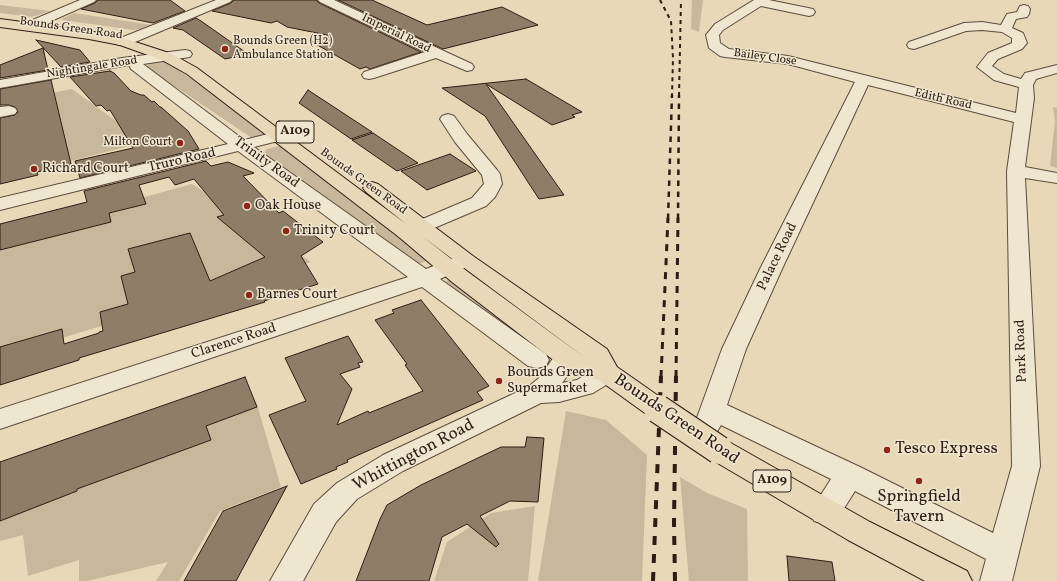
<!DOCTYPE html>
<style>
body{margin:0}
canvas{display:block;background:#e7d8b7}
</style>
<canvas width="1057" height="581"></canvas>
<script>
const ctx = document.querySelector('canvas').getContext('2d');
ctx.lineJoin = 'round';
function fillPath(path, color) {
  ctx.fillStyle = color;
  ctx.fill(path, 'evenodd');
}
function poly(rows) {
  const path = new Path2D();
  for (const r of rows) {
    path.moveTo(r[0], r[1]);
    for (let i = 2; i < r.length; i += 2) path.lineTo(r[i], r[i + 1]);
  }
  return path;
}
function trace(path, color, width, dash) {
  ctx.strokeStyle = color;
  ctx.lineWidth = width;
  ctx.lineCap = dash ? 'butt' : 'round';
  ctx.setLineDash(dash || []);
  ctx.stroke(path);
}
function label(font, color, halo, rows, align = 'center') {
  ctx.font = font + ' Vollkorn,serif';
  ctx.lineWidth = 3;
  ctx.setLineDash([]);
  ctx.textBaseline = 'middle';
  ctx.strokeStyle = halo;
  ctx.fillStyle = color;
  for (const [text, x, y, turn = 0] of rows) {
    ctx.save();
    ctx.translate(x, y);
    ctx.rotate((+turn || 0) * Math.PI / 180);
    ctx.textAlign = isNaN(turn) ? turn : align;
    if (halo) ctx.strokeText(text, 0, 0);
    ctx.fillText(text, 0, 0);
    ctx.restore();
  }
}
fillPath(poly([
 [692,0,703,0,699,32,691,29],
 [0,5,50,11,32,17,0,13],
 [74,13,152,25,142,29,134,30,62,20,62,19],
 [163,61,170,64,265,131,260,137,252,138,146,67,149,63],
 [72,89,145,142,71,161,59,130,63,128,61,123,0,136,32,124,26,98],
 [1053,107,1057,108,1057,168,1050,166,1055,121],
 [279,146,285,148,424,257,426,261,422,263,412,263,264,153,267,149],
 [192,184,311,262,0,357,0,237],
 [451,280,521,334,517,336,443,284,446,281],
 [256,401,281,487,220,511,179,581,156,581,168,562,87,581,79,581,79,560,28,576,23,535,0,541,0,503,208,418],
 [566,411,606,420,647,455,642,581,538,581],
 [680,477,707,493,747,509,748,581,689,581],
 [535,506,528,581,434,581,447,542,491,513]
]), '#c7b89b');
const building = poly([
 [98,0,170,0,185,11,153,23,81,9,95,3,98,0],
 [234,0,316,0,319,3,421,52,370,69,366,67,360,69,312,42,332,36,287,27,277,21,271,23,212,11,231,3,234,0],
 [338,0,372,0,427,25,502,7,538,25,443,49,338,0],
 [196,18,201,21,248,54,225,59,183,30,173,28,196,18],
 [36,40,80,50,90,62,61,67,36,40],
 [43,48,48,70,0,78,0,65,43,48],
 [110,71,114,73,131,91,141,95,144,95,152,102,154,101,160,107,161,107,188,131,199,149,80,178,75,161,133,148,110,110,107,111,101,105,96,106,70,77,110,71],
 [526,79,582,112,572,115,575,117,552,125,486,84,564,195,539,199,485,116,442,88,526,79],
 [51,80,71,164,37,172,38,175,0,184,0,118,15,115,18,112,15,107,9,105,0,105,0,89,51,80],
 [308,90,372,132,351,139,299,103,308,90],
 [373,133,418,163,397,171,352,140,373,133],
 [450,154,476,171,427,190,401,171,450,154],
 [206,161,211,166,228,162,254,173,243,176,279,213,283,211,323,242,301,256,318,284,264,301,265,302,79,358,79,360,0,385,0,347,62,329,64,344,99,333,99,332,103,331,100,312,128,304,121,276,135,272,128,249,190,233,210,281,265,257,217,217,224,215,194,179,175,185,169,177,139,185,146,204,109,213,111,222,0,250,0,224,87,202,84,191,206,161],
 [421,300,489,386,477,392,483,400,347,460,348,462,336,467,337,469,301,484,269,415,306,401,285,358,348,336,363,362,358,363,360,367,340,374,352,389,337,425,368,411,369,413,423,391,405,365,407,364,375,320,394,313,392,310,421,300],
 [245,377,257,407,206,426,211,440,77,489,77,491,0,521,0,462,245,377],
 [527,437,544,438,538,502,510,501,480,516,499,544,496,547,467,524,442,537,429,581,356,581,380,519,387,505,421,485,501,447,525,447,527,437],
 [287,486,236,581,184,581,223,511,287,486],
 [787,556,832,562,835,581,789,581,787,556]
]);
fillPath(building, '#8e7e68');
trace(building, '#2d1d13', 1);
const minor = poly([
 [80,0,96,0,94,2,31,30,23,30,21,27,23,24,80,0],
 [216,0,232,0,230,2,128,45,118,45,116,42,118,39,216,0],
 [318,0,334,0,472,64,474,67,472,70,467,71,436,58,374,78,369,79,364,78,362,75,364,72,425,52,320,2,318,0],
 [754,0,769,0,813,9,815,12,813,15,809,16,761,6,723,30,719,35,720,43,729,49,788,56,1016,113,1019,87,994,80,977,67,988,53,1012,43,1012,38,1002,32,982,30,966,31,914,49,909,48,907,45,909,42,964,23,982,22,1001,25,1007,14,1017,12,1020,6,1024,5,1028,6,1030,9,1029,14,1027,17,1016,19,1012,28,1023,33,1027,43,1022,49,998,59,992,66,1004,74,1021,79,1025,73,1057,65,1057,73,1036,79,1033,85,1034,98,1026,159,1025,167,1057,173,1057,183,1025,178,1040,466,1012,581,980,581,986,559,855,491,836,521,825,524,814,521,810,512,831,479,721,425,710,444,700,447,690,444,686,437,695,423,722,349,760,269,855,82,788,64,725,57,720,56,709,48,706,35,715,24,754,0],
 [868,85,1014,122,1007,171,1012,466,993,533,860,467,727,405,746,349,782,269,868,85],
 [185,50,190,51,192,54,190,57,143,64,244,140,296,127,302,129,304,132,302,135,254,147,426,269,459,256,466,254,473,256,476,260,473,264,440,279,546,354,549,360,546,366,537,368,528,366,422,287,0,429,0,409,408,277,238,151,0,210,0,198,228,144,131,69,129,65,0,88,0,80,122,58,185,50],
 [9,106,15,108,17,111,15,114,0,117,0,107,9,106],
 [448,114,454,116,467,134,497,170,500,174,502,184,495,197,486,206,413,237,406,239,399,237,396,233,399,229,472,198,484,184,482,175,455,142,440,119,442,116,448,114],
 [568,351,577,353,580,359,562,383,577,380,598,367,607,364,616,367,619,373,616,379,593,393,559,402,541,403,403,471,357,499,336,522,303,581,270,581,314,504,337,483,383,455,528,387,539,378,554,357,559,353,568,351]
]);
const major = poly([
 [0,19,89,31,123,38,172,54,197,68,406,224,366,192,363,188,366,184,372,182,378,184,473,256,607,349,617,367,667,402,671,409,667,416,658,419,649,416,599,380,569,372,452,282,399,237,187,74,162,60,120,45,89,39,0,27,0,19],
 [422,236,459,264,588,360,468,272,422,236],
 [719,439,729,442,870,522,967,571,972,581,925,581,848,540,709,458,705,450,709,442,719,439]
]);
trace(minor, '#5c4c3c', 2);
trace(major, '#2d1d13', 2);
fillPath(minor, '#efe6d0');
fillPath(major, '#e7d8b7');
trace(poly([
 [660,0,671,21,673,58,672,96],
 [679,96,681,0]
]), '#2d1d13', 2, [4, 4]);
trace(poly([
 [668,219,672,95],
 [678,219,679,95]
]), '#2d1d13', 2.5, [5.5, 5.5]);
trace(poly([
 [661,377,668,218],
 [676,377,678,218]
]), '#2d1d13', 3, [7, 7]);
trace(poly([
 [653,581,661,376],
 [675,581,674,523,676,376]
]), '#2d1d13', 4, [9, 9]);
const majorBridge = poly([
 [658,409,719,450]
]);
trace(majorBridge, '#2d1d13', 30, []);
trace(majorBridge, '#e7d8b7', 28);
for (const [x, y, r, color] of [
 [225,49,4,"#8f2418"],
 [180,143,4,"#8f2418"],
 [34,169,4,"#8f2418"],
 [247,206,4,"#8f2418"],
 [286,231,4,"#8f2418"],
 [249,295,4,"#8f2418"],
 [499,381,4,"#8f2418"],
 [887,450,4,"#8f2418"],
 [919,481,4,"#8f2418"]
]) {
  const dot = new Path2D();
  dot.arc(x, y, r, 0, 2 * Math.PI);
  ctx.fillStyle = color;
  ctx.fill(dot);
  trace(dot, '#efe6d0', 1.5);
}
label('12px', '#2d1d13', '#efe6d0', [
 ["Bounds Green Road",71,29,8],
 ["Imperial Road",396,34,26],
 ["Bailey Close",765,58,8],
 ["Nightingale Road",92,68,-9],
 ["Edith Road",943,100,13],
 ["Bounds Green Road",363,182,36]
]);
label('12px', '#2d1d13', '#efe6d0', [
 ["Bounds Green (H2)",233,42],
 ["Ambulance Station",233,56],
 ["Milton Court",172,143,"right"]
], 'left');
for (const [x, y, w] of [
 [295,132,38],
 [772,481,38]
]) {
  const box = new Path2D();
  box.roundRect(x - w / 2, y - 11, w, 22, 3);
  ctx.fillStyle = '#efe6d0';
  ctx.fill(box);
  trace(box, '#2d1d13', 1);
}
label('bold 13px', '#2d1d13', null, [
 ["A109",295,132],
 ["A109",772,481]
]);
label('14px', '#2d1d13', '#efe6d0', [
 ["Truro Road",182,161,-13],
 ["Trinity Road",266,163,36],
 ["Palace Road",778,257,-64],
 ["Clarence Road",234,342,-18],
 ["Park Road",1022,351,-92]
]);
label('14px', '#2d1d13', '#efe6d0', [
 ["Richard Court",42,169],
 ["Oak House",255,206],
 ["Trinity Court",294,231],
 ["Barnes Court",257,295],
 ["Bounds Green",507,373],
 ["Supermarket",507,389]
], 'left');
label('17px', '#2d1d13', '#efe6d0', [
 ["Bounds Green Road",676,420,34],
 ["Whittington Road",414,456,-28]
]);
label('17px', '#2d1d13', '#efe6d0', [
 ["Tesco Express",895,450],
 ["Springfield",919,498,"center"],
 ["Tavern",919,518,"center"]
], 'left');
</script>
